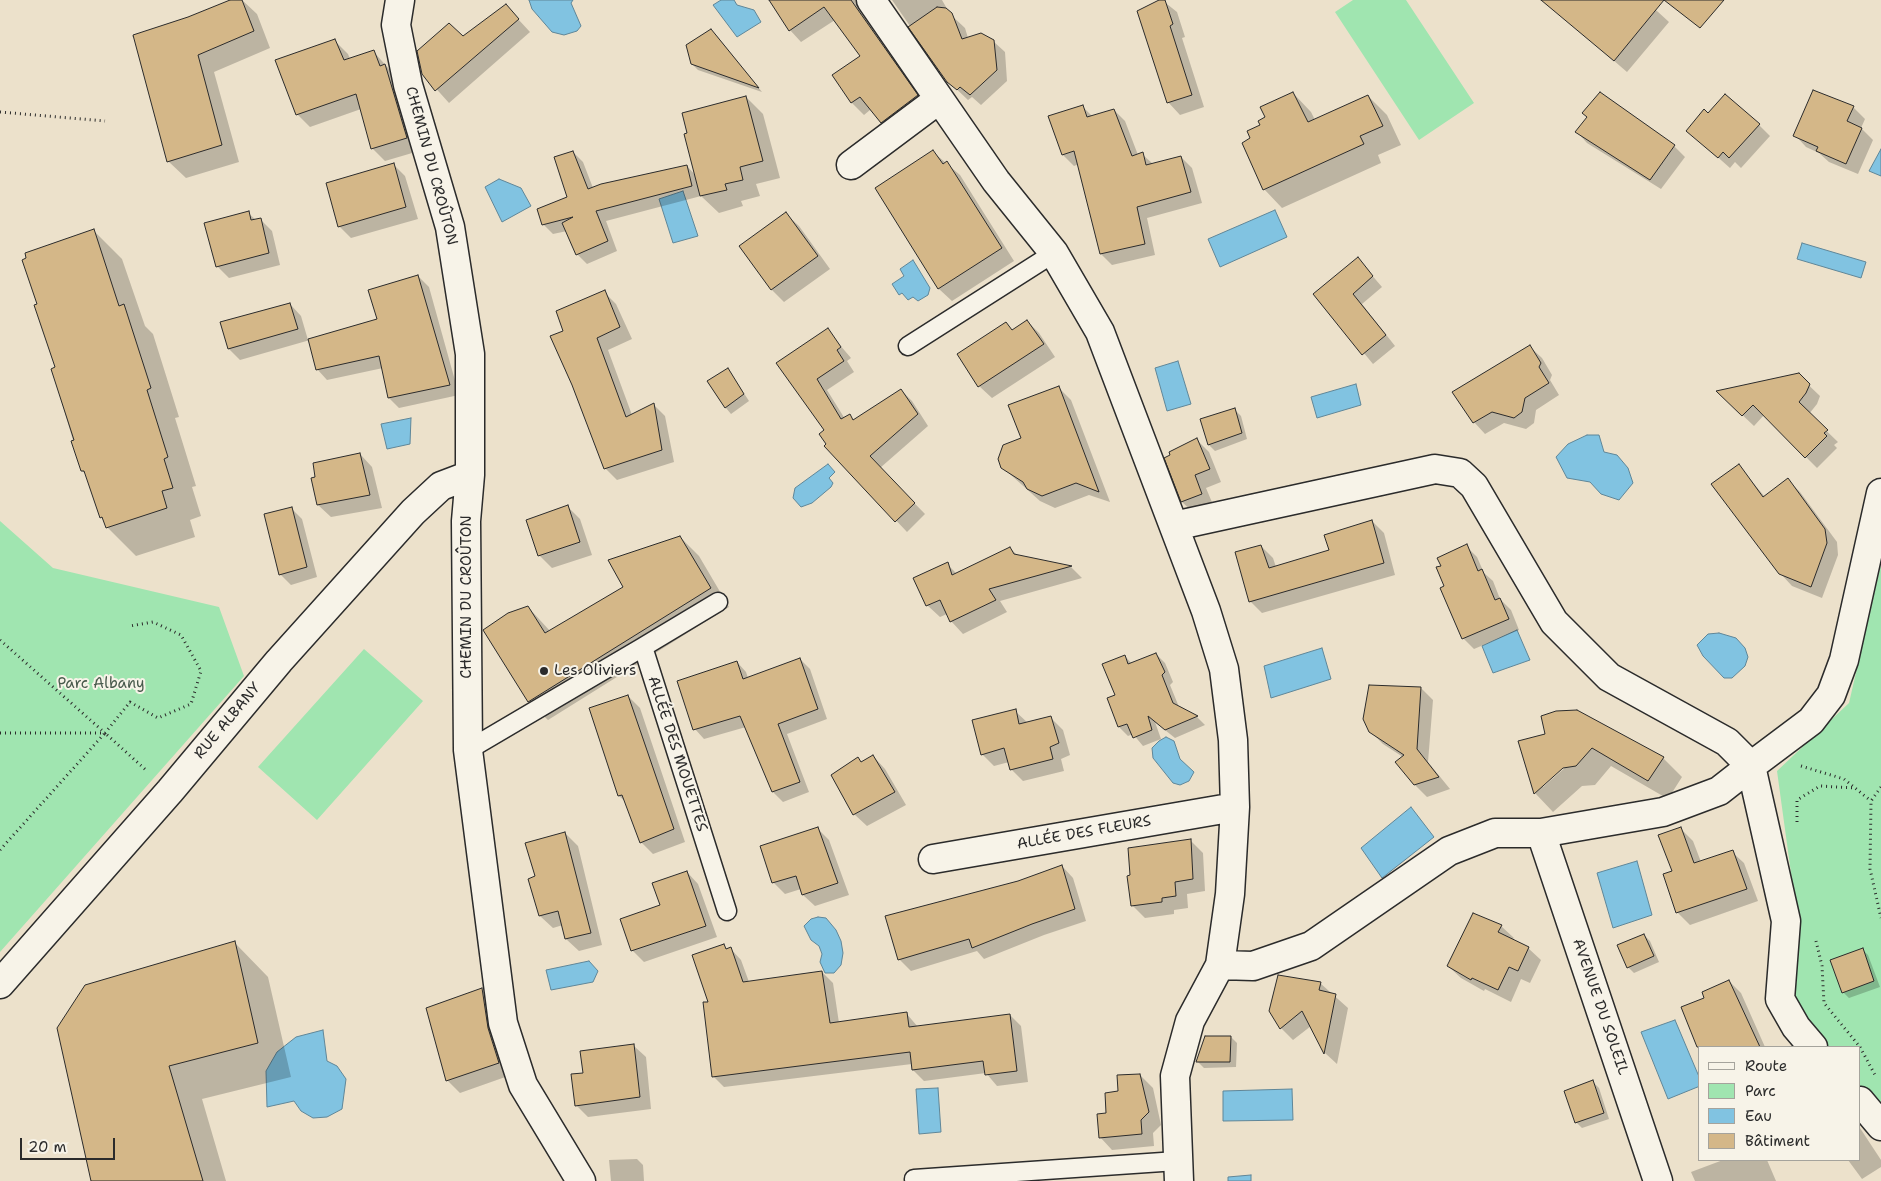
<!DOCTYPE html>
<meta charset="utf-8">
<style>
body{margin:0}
#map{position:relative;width:1881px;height:1181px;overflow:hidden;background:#ece1cb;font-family:"Shantell Sans",sans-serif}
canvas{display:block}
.legend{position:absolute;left:1698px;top:1046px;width:162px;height:115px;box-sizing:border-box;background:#f7f3e8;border:1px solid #a5a39c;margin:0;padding:6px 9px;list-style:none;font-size:15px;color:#2b2b2b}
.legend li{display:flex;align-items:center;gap:10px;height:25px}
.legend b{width:25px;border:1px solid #a5a39c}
.scale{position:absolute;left:20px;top:1138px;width:95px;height:22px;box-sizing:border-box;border:2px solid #2b2b2b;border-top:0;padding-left:6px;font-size:15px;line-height:18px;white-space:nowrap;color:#2b2b2b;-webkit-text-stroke:4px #f7f3e8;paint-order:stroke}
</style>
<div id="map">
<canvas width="1881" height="1181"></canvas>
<ul class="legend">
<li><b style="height:6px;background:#f7f3e8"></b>Route</li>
<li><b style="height:14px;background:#a0e5b0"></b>Parc</li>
<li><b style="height:14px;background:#81c3e1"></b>Eau</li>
<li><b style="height:14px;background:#d4b788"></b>Bâtiment</li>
</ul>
<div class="scale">20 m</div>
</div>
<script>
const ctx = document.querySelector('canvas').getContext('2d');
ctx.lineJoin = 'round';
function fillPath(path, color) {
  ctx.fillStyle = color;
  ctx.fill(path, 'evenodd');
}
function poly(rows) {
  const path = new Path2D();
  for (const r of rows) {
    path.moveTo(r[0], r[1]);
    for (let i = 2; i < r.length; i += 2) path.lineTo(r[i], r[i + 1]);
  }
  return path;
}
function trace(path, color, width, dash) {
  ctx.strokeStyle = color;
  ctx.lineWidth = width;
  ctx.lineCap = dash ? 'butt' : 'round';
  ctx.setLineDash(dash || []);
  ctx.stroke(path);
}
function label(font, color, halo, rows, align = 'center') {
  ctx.font = font + ' "Shantell Sans",sans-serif';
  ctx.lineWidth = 4;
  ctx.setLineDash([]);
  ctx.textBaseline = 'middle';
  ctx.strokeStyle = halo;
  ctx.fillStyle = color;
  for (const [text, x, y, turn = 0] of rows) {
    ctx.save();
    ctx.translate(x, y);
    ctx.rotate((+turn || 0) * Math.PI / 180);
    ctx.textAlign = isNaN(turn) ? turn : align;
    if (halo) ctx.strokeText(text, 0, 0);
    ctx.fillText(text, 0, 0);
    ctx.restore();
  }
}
fillPath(poly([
 [1353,0,1406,0,1474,103,1419,140,1335,12],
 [0,521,53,568,219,607,244,676,0,952],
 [1881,564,1881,1115,1860,1088,1860,1047,1827,1047,1790,999,1798,924,1777,771,1849,703],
 [364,649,423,701,317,820,258,767]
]), '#a0e5b0');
const water = poly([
 [529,0,573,0,571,3,581,26,577,31,564,35,552,32,532,9,529,0],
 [721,0,734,0,737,5,754,10,761,22,737,37,713,5,721,0],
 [1881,149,1881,176,1869,171,1881,149],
 [499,179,521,188,531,206,502,222,485,187,499,179],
 [683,191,698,236,673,243,659,199,683,191],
 [1275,210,1287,237,1220,267,1208,239,1275,210],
 [1802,243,1866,262,1861,278,1797,259,1802,243],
 [913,260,930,288,928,295,918,301,913,297,908,300,902,293,899,295,892,284,904,276,900,269,913,260],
 [1178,361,1191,404,1167,411,1155,368,1178,361],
 [1356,384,1361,405,1317,418,1311,397,1356,384],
 [411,418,410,444,387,449,381,424,411,418],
 [1587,435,1599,435,1604,452,1617,455,1628,468,1633,483,1619,500,1601,494,1590,482,1567,478,1556,457,1568,444,1587,435],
 [828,464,835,472,829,478,833,483,831,487,812,503,801,507,793,498,795,488,828,464],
 [1517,630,1530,660,1493,673,1482,646,1517,630],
 [1719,633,1736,638,1745,648,1748,657,1745,666,1732,678,1724,678,1703,656,1697,645,1708,634,1719,633],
 [1322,648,1331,679,1271,698,1264,666,1322,648],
 [1166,737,1174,741,1180,759,1194,772,1189,781,1180,785,1173,783,1153,758,1152,748,1159,741,1166,737],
 [1411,807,1434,837,1382,878,1361,848,1411,807],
 [1637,861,1652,915,1613,928,1597,873,1637,861],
 [818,917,826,918,836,930,841,941,843,953,841,965,834,973,825,973,820,962,822,954,819,946,811,940,804,926,811,919,818,917],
 [589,961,598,971,593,982,551,990,546,970,589,961],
 [1675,1020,1700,1079,1700,1086,1668,1099,1641,1032,1675,1020],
 [323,1030,327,1061,337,1066,346,1079,342,1109,327,1117,313,1118,301,1111,294,1101,267,1107,266,1071,277,1052,296,1037,323,1030],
 [938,1088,941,1132,919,1134,916,1089,938,1088],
 [1292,1089,1293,1120,1223,1121,1223,1091,1292,1089],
 [1251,1175,1251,1181,1228,1181,1228,1177,1251,1175]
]);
fillPath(water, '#81c3e1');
trace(water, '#5f8698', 1);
fillPath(poly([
 [233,0,242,0,257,14,270,48,214,72,239,162,186,178,168,161,182,95,132,36,188,19],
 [784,0,862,0,929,108,894,134,870,110,864,115,852,103,833,75,862,57,835,20,801,42,790,30],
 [892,0,942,0,950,14,965,28,968,38,993,41,1005,52,1007,81,981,105,972,97,968,100,948,81],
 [1162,0,1177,12,1185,37,1182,38,1204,107,1180,115,1168,102],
 [1566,0,1645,0,1669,22,1627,72,1556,11],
 [506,6,530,32,449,103,423,74,463,38],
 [717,36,762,92,698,70,692,64],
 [335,41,348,54,350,59,373,51,397,78,419,151,385,161,372,148,361,109,310,127,297,114],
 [1293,93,1311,112,1315,120,1368,96,1387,115,1401,145,1378,155,1381,163,1282,208,1264,189,1251,139,1266,117],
 [1600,94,1674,146,1685,157,1661,189,1587,143,1577,132,1588,118,1583,113],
 [746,97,763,114,780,178,756,184,760,196,741,201,743,206,719,213,701,196,606,221,617,251,587,264,577,254,567,231,553,234,543,224,568,198,573,152,583,162,593,188,687,166,696,176],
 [1082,106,1093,117,1114,110,1125,121,1138,155,1142,154,1153,164,1181,157,1192,168,1202,203,1147,218,1155,255,1112,265,1101,254,1079,164,1074,166,1063,155],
 [1853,107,1865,119,1861,128,1873,140,1858,174,1829,162,1819,153,1806,147,1795,135],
 [1709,115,1759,125,1770,136,1741,168,1735,162,1730,168,1688,131],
 [933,152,960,175,1014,261,952,301,939,289,876,188],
 [393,164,405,176,418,219,351,238,339,226],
 [248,213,256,220,260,219,272,231,280,265,229,278,217,266],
 [786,214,799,226,830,269,784,302,772,290,741,247],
 [93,230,122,259,145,326,153,334,179,417,175,418,196,486,192,487,201,516,190,520,195,537,136,556,107,527,101,517,87,475,82,471,52,369,56,368],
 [1358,259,1382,287,1362,304,1395,346,1373,364,1315,294],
 [418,276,429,287,459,395,399,408,389,398,383,368,327,380,317,369,310,340,240,360,229,349,221,323,290,304,301,316,308,340,379,320],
 [604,292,616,304,632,339,608,350,632,415,653,404,665,416,674,462,617,480,605,468,573,385,564,332],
 [1027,321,1039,333,1055,357,992,398,979,386,1006,324,1013,331],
 [827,330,851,358,847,361,854,372,827,390,845,419,850,416,855,421,901,390,912,401,928,426,880,468,925,514,907,532,826,446,826,431,778,363],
 [1530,347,1542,358,1552,375,1550,380,1559,395,1536,410,1534,423,1526,429,1504,423,1485,434,1474,422],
 [728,369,749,401,731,414,726,408],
 [1798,375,1820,396,1817,404,1809,414,1838,442,1834,445,1837,448,1817,468,1764,415,1754,426,1718,392],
 [1059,388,1071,400,1110,502,1089,495,1055,508,1040,501,1002,467],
 [1235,410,1241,416,1247,439,1215,451,1209,445,1201,420],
 [1196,439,1209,452,1221,482,1206,488,1214,507,1195,514,1182,502,1166,458],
 [360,454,372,467,382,508,331,517,318,505,316,477],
 [1738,465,1765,497,1788,480,1800,492,1837,542,1838,555,1822,598,1792,586,1780,573],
 [568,507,580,519,592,555,552,568,539,555],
 [292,509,302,519,317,577,291,585,280,574],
 [1372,521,1384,533,1395,575,1262,613,1250,601,1261,546,1273,558,1276,567,1331,551],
 [680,537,699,556,729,607,548,720,529,702,485,630,528,607,550,631,625,587],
 [1466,546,1477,557,1484,573,1493,581,1500,599,1511,610,1519,630,1474,649,1463,638,1446,587,1442,566],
 [1010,548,1018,556,1071,567,1082,578,1000,601,1007,612,963,634,951,621,947,614,940,617,927,605,947,564,957,574],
 [1156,654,1165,663,1173,682,1170,685,1179,707,1197,717,1205,725,1175,738,1155,722,1161,739,1143,746,1133,734,1128,736,1119,727,1117,696,1125,656,1132,664],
 [800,659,810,669,827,719,787,734,809,792,783,802,773,792,746,727,704,739,695,729,737,662,746,672,748,678],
 [1421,688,1433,700,1428,762,1450,789,1427,797,1415,785,1403,757,1383,744,1370,731],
 [628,696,640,708,685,842,653,854,641,842,627,803,619,796,591,709],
 [1015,711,1028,723,1051,718,1063,730,1070,755,1061,759,1064,771,1023,781,1011,769,1009,762,994,766,982,754],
 [1577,711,1663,758,1682,777,1668,799,1611,766,1595,785,1582,786,1553,812,1535,793,1547,735],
 [1566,763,1568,765,1543,787,1543,783],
 [873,756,885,769,906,805,867,826,854,814],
 [817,828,829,840,849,895,815,906,803,895,801,889,785,894,773,882],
 [1681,829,1693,841,1701,862,1732,852,1744,863,1758,901,1690,925,1678,913,1664,875,1673,872],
 [565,833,578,846,602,945,579,951,566,939,563,925,553,928,540,916,530,880,536,877],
 [1190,840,1203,853,1205,891,1187,894,1188,908,1174,910,1174,914,1145,918,1132,905],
 [1062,866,1073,878,1086,921,1044,935,984,959,977,951,911,971,899,959,1019,882],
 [687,872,698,884,717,937,644,962,632,950],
 [1501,926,1514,938,1512,940,1528,948,1541,960,1530,983,1521,979,1511,1002,1485,989,1484,991,1461,978,1448,966],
 [1644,935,1650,941,1659,962,1634,973,1628,967],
 [235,943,268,977,291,1077,202,1099,226,1181,92,1181],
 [724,946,727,949,730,948,741,960,749,982,822,972,833,983,839,1023,906,1013,918,1027,1010,1015,1021,1026,1028,1082,997,1086,986,1073,924,1081,913,1070,912,1064,724,1087,713,1076,709,1003],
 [1862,949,1868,955,1880,987,1849,998,1843,992],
 [1729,981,1741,993,1765,1047,1700,1047,1700,1049,1682,1008,1705,998],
 [1320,983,1348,1008,1337,1064,1325,1053,1311,1026,1293,1040,1281,1028],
 [481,989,494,1002,511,1075,460,1093,447,1080],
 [1206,1037,1231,1037,1237,1043,1236,1067,1204,1068,1198,1062],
 [634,1046,646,1057,651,1109,588,1117,576,1105,584,1074],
 [1140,1075,1153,1088,1161,1125,1153,1133,1154,1146,1112,1150,1100,1137,1107,1114,1119,1092],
 [1593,1082,1599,1088,1609,1119,1582,1128,1576,1122],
 [1860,1128,1881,1160,1881,1167,1862,1179,1848,1160,1860,1160],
 [637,1159,643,1165,644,1181,611,1181,609,1160],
 [1723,1160,1767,1160,1776,1181,1695,1181,1691,1172]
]), '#0003');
const building = poly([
 [230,0,242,0,254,31,198,55,222,145,167,162,133,35,188,17,230,0],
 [769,0,851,0,918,95,881,123,860,97,851,103,832,75,860,56,824,7,789,31,769,0],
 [1159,0,1165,0,1173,24,1170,26,1192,95,1167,103,1137,11,1159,0],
 [1541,0,1724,0,1700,28,1664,0,1614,61,1541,0],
 [506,4,519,19,435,91,422,74,417,51,449,23,463,36,506,4],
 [937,7,946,8,952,13,962,39,981,33,994,40,997,70,970,95,960,87,957,90,947,82,908,27,937,7],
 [711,29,759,88,691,64,686,45,711,29],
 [335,39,344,60,374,50,380,66,385,64,407,138,371,149,356,94,296,115,275,60,335,39],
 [1813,90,1854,106,1847,121,1862,128,1846,164,1816,151,1818,147,1793,136,1813,90],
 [1293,92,1308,122,1368,95,1383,126,1360,136,1364,144,1263,190,1242,143,1250,138,1247,131,1260,125,1258,121,1265,117,1260,107,1293,92],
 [1600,92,1675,145,1650,180,1575,132,1587,117,1582,113,1600,92],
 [1725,94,1760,124,1729,158,1723,152,1718,158,1686,131,1704,109,1708,113,1725,94],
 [746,96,763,161,740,167,743,180,725,184,727,190,700,196,684,134,687,133,682,113,746,96],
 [1083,105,1087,117,1114,109,1132,156,1143,152,1146,165,1181,156,1191,192,1137,207,1145,244,1100,254,1074,151,1062,155,1048,116,1083,105],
 [933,150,943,164,947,161,1002,248,938,289,875,188,933,150],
 [573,151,588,189,601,184,687,165,692,186,596,211,608,241,576,255,562,223,573,217,542,225,537,209,567,197,554,157,573,151],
 [394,163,406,207,338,227,326,183,394,163],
 [249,211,251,220,261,218,269,253,216,267,204,223,249,211],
 [786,212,818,256,771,290,739,246,786,212],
 [94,229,119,306,124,304,151,388,147,390,168,457,164,459,173,488,162,491,167,508,106,528,102,517,100,518,84,471,81,471,71,441,74,440,51,369,55,367,34,305,37,304,22,260,26,258,25,253,94,229],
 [1358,257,1373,276,1353,294,1386,335,1362,355,1313,294,1358,257],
 [418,275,450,385,388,398,379,356,316,370,308,339,377,319,368,290,418,275],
 [605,290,620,327,597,338,626,417,654,403,662,450,604,469,572,385,550,336,563,331,556,311,605,290],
 [290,303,298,329,228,349,220,322,290,303],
 [1027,320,1044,344,978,387,957,354,1006,322,1012,330,1027,320],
 [828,328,841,347,837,350,844,361,817,379,841,419,850,414,853,420,901,389,918,414,870,456,915,503,895,522,824,446,826,444,819,434,824,430,776,363,828,328],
 [1530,345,1541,363,1539,367,1549,383,1525,398,1522,412,1514,418,1492,412,1473,423,1452,392,1530,345],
 [728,368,744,394,725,408,707,381,728,368],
 [1799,373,1810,384,1806,393,1799,402,1828,430,1824,433,1827,436,1805,458,1753,405,1742,416,1716,391,1799,373],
 [1059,386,1099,492,1076,483,1042,496,1027,489,1023,482,1001,468,998,459,1003,445,1021,438,1008,405,1059,386],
 [1235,408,1242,433,1208,445,1200,419,1235,408],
 [1197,438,1210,469,1195,475,1202,494,1181,502,1164,458,1170,455,1169,452,1197,438],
 [360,453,370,495,317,505,311,478,315,477,313,463,360,453],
 [1739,464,1763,497,1788,478,1825,529,1827,543,1811,587,1779,574,1711,484,1739,464],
 [568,505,580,542,538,556,526,520,568,505],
 [292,507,307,567,279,575,264,514,292,507],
 [1372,520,1384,563,1249,602,1235,552,1261,545,1269,568,1329,550,1324,535,1372,520],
 [680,536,711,588,528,702,483,630,508,613,528,606,545,633,623,587,608,560,680,536],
 [1467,544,1478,571,1482,569,1495,600,1500,598,1509,619,1462,639,1440,588,1444,586,1436,567,1441,566,1437,558,1467,544],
 [1010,547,1014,554,1072,566,989,589,996,600,950,622,940,600,926,606,913,578,948,562,952,575,1010,547],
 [1156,653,1165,672,1162,675,1173,703,1198,716,1165,730,1148,716,1152,730,1133,738,1127,724,1118,727,1107,698,1115,695,1102,664,1125,655,1128,664,1156,653],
 [800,658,818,709,778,724,800,782,772,792,740,716,693,730,677,681,737,661,743,679,800,658],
 [1369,685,1421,687,1417,749,1439,777,1414,785,1395,762,1404,755,1369,732,1363,719,1369,685],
 [628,695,674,829,640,843,622,795,618,796,589,708,628,695],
 [1016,709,1019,724,1051,716,1059,743,1050,747,1053,759,1010,770,1004,748,981,755,972,720,1016,709],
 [1577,710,1664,757,1648,781,1592,748,1576,766,1563,768,1534,794,1518,741,1545,734,1541,716,1556,711,1577,710],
 [873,755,895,792,853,815,831,775,858,757,861,762,873,755],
 [818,827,838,883,802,895,796,876,772,883,760,846,818,827],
 [1681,827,1694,863,1733,850,1747,889,1676,913,1663,874,1672,871,1658,835,1681,827],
 [565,832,591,933,565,939,558,911,539,916,528,879,535,876,525,843,565,832],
 [1191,839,1193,879,1175,882,1176,896,1162,898,1162,902,1131,906,1127,876,1130,875,1128,848,1191,839],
 [1062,865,1075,909,1032,924,972,948,969,939,898,960,885,916,1018,881,1062,865],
 [687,871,706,926,631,951,620,919,660,905,652,883,687,871],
 [1473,913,1502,925,1498,932,1529,947,1518,971,1509,967,1498,990,1472,978,1471,980,1447,966,1473,913],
 [1644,934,1654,956,1627,968,1617,945,1644,934],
 [235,941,258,1043,169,1066,203,1181,91,1181,57,1028,85,985,235,941],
 [724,944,726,949,731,947,743,982,822,971,830,1023,907,1012,909,1027,1010,1014,1017,1071,985,1075,983,1061,912,1070,910,1052,712,1077,703,1002,708,1002,692,955,724,944],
 [1863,948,1874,981,1842,993,1830,960,1863,948],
 [1278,975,1321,982,1319,990,1336,994,1324,1054,1302,1011,1280,1029,1269,1011,1278,975],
 [1729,980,1760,1047,1697,1047,1681,1007,1704,998,1702,992,1729,980],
 [482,988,488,1028,499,1063,446,1081,426,1008,482,988],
 [1205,1036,1231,1036,1230,1062,1196,1062,1205,1036],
 [634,1044,640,1097,575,1106,571,1074,583,1073,580,1051,634,1044],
 [1140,1074,1149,1112,1141,1120,1142,1134,1099,1138,1097,1114,1106,1113,1105,1093,1118,1091,1117,1075,1140,1074],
 [1593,1080,1604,1113,1575,1123,1564,1091,1593,1080]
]);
fillPath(building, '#d4b788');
trace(building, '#2b2b2b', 1);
const lane = poly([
 [908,346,1054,253],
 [643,647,718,602],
 [468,750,643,647,727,911],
 [914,1179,1177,1161]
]);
const street = poly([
 [400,0,396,25,408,85,450,227,470,354,470,475,466,521,468,750,503,1023,523,1085,581,1181],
 [871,0,996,181,1054,253,1100,332,1206,611,1224,669,1233,740,1235,807,1230,894,1220,965,1190,1021,1175,1076,1179,1181],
 [851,165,938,100],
 [1174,526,1435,469,1460,473,1474,486,1554,622,1609,677,1727,742,1751,766,1719,791,1663,812,1541,833,1495,833,1449,851,1311,946,1253,966,1220,965],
 [1541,833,1658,1181],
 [933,859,1235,807],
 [0,984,170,791,279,661,413,512,441,486,470,475],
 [1813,1047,1796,1027,1780,999,1786,921,1751,766,1811,721,1831,695,1844,660,1881,493],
 [1860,1101,1881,1126]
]);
trace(lane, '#2b2b2b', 21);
trace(street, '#2b2b2b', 31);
trace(poly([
 [0,112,105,121],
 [0,640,105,733,130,702,158,718,191,704,201,671,181,635,153,622,130,626],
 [0,733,104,733],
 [1801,766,1844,779,1871,801],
 [1881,787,1871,801,1870,869,1881,918],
 [1797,822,1797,800,1820,786,1855,788],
 [0,850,105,733,147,771],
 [1816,941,1822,966,1824,1003,1860,1047],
 [1860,1047,1875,1075]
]), '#2b2b2b', 3, [1, 4]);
trace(lane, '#f7f3e8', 18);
trace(street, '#f7f3e8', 28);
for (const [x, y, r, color] of [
 [544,671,5,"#2b2b2b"]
]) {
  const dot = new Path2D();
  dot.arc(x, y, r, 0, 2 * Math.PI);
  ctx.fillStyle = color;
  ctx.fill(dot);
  trace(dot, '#f7f3e8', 2);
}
label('15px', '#2b2b2b', '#f7f3e8', [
 ["CHEMIN DU CROÛTON",431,166,75],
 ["CHEMIN DU CROÛTON",467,597,-90],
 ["RUE ALBANY",228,721,-50],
 ["ALLÉE DES MOUETTES",677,754,72],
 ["ALLÉE DES FLEURS",1084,833,-10],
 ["AVENUE DU SOLEIL",1600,1007,71]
]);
label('15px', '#2b2b2b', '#f7f3e8', [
 ["Les Oliviers",554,671]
], 'left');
label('15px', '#485a4c', '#f7f3e8', [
 ["Parc Albany",101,684]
]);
</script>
